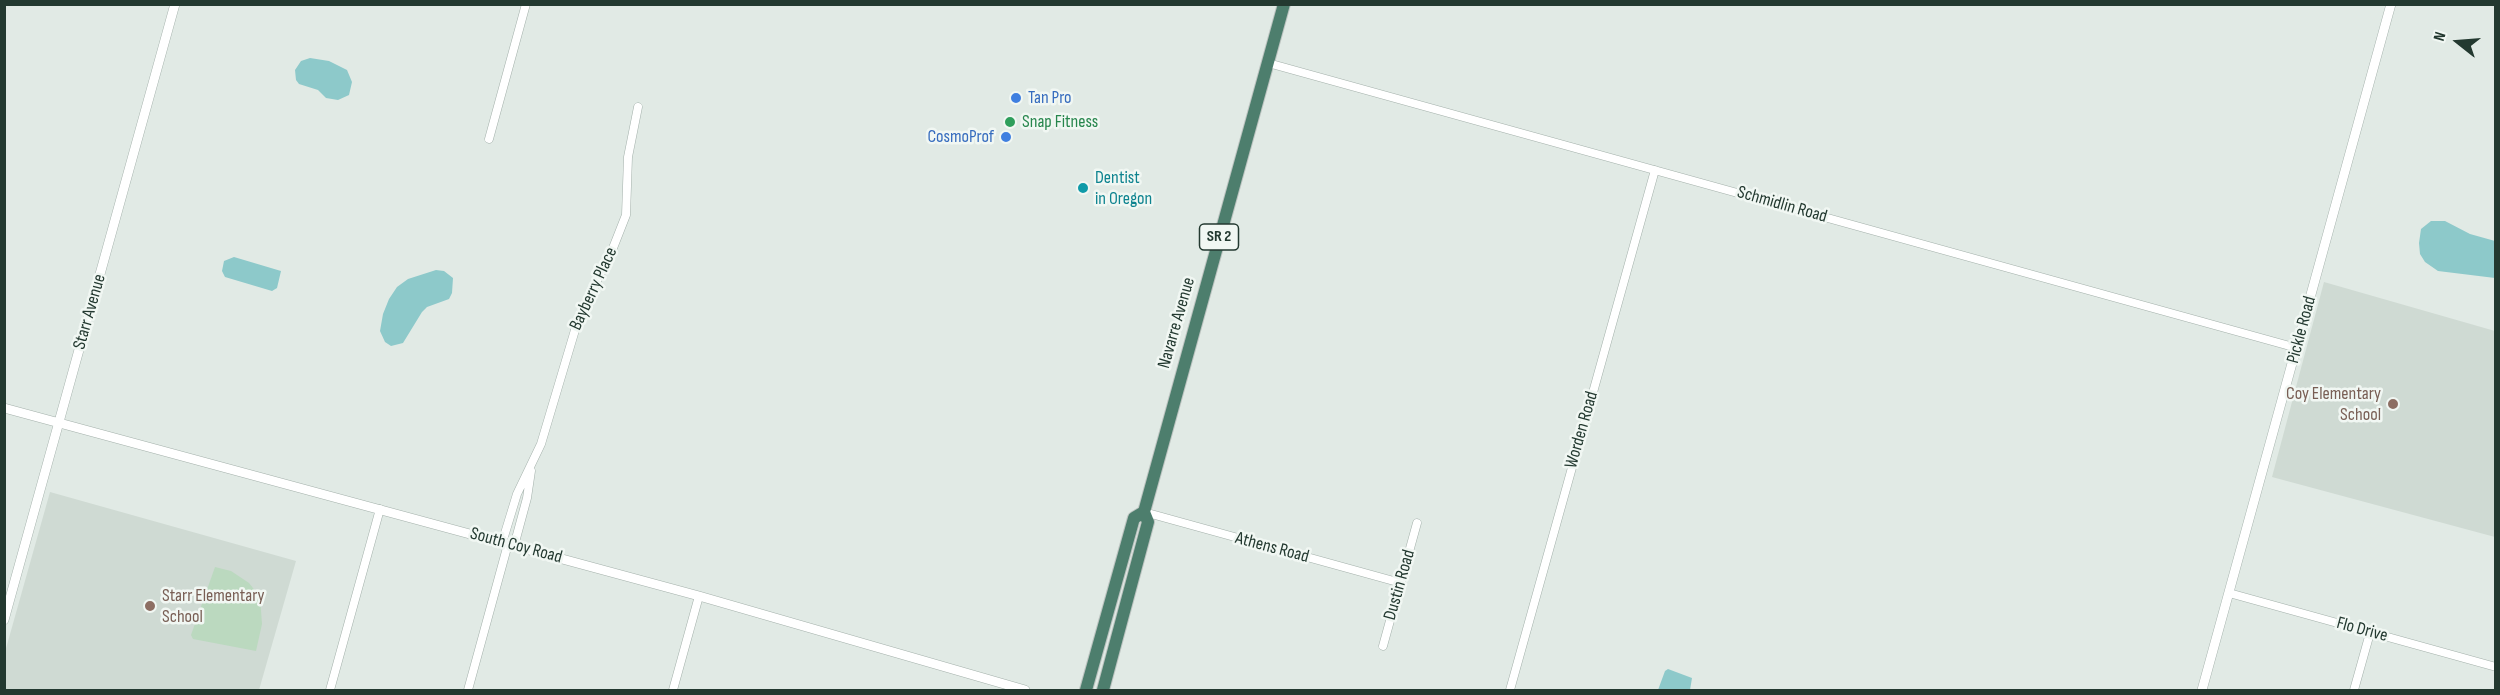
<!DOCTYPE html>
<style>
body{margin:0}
#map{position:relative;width:2500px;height:695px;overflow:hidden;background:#e1eae5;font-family:"Sofia Sans Condensed",sans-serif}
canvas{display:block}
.frame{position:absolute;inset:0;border:6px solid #233930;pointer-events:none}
.north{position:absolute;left:2428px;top:12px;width:60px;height:60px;-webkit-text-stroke:4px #f1f7f3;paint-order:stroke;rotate:287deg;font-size:16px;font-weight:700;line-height:24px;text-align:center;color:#233930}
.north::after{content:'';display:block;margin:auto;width:21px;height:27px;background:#233930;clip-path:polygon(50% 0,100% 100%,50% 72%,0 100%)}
</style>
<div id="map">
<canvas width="2500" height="695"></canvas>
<div class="frame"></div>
<div class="north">N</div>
</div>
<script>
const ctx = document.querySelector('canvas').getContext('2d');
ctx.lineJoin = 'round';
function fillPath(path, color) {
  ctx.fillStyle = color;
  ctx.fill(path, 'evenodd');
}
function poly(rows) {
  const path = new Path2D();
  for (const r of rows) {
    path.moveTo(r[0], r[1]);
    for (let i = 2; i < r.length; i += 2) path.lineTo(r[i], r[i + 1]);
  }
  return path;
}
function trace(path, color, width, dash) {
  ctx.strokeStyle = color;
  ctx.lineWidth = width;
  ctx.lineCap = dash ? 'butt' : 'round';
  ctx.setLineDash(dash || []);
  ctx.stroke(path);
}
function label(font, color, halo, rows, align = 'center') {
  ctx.font = font + ' "Sofia Sans Condensed",sans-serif';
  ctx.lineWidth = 5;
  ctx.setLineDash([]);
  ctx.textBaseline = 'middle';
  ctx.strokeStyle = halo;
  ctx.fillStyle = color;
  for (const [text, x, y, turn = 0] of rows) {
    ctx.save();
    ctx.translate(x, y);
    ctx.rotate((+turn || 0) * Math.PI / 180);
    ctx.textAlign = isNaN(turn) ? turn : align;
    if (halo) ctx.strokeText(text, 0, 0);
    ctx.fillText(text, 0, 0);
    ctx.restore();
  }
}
fillPath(poly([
 [2324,282,2495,331,2495,537,2272,477],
 [50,492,296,561,259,690,5,690,5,652]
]), '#cfdad3');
fillPath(poly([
 [215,567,231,571,249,583,260,597,262,624,256,651,193,639,191,635]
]), '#bbd9bf');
fillPath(poly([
 [310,58,329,61,347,70,352,82,349,95,338,100,326,98,318,90,299,84,296,80,295,70,301,61],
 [2431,221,2445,221,2470,234,2495,241,2495,278,2438,271,2425,262,2420,254,2419,243,2421,229],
 [234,257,281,271,277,288,272,291,225,277,222,271,224,261],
 [436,270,444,271,453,278,452,293,449,299,427,307,422,312,403,343,391,346,385,342,380,331,383,314,389,299,397,287,408,279],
 [1668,669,1692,678,1690,690,1658,690,1665,671]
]), '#8dc9ca');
const minor = poly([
 [1268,63,2297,348],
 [489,139,526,4],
 [1144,512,1401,583],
 [502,543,517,494,541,444,578,320,613,248,626,215,628,157,638,107],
 [514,546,527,498,531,471],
 [2229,593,2496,667],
 [1383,646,1417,523],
 [330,690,380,509],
 [468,690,508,544],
 [673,690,699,596],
 [1510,690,1655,170],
 [2354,690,2370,633]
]);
const tertiary = poly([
 [4,408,699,596,1025,690],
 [4,620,175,4],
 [2202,690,2391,4]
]);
const trunk = poly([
 [1086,690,1134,518,1144,512],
 [1103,690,1148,522,1144,512,1284,4]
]);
trace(minor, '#a4b1ab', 9);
trace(tertiary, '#a4b1ab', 10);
trace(trunk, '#bdc4c1', 14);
trace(minor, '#fff', 8);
trace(tertiary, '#fff', 9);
trace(trunk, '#4d7e6d', 12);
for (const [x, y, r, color] of [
 [1016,98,6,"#3f7fe0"],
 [1010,122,6,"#2e9e5b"],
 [1006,137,6,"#3f7fe0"],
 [1083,188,6,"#0f9aa8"],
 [2393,404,6,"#8d6e63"],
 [150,606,6,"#8d6e63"]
]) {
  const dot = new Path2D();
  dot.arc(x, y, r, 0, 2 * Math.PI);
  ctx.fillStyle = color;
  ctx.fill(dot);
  trace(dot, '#f1f7f3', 2);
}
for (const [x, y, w] of [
 [1219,237,39]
]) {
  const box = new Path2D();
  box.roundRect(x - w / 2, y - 13, w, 26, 4.5);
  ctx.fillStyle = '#f1f7f3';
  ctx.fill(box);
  trace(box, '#233930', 1.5);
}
label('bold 16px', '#233930', null, [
 ["SR 2",1219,237]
]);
label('18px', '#366cbe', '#f1f7f3', [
 ["Tan Pro",1028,98],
 ["CosmoProf",994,137,"right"]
], 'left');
label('18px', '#27864d', '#f1f7f3', [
 ["Snap Fitness",1022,122]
], 'left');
label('18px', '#0d838f', '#f1f7f3', [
 ["Dentist",1095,178],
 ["in Oregon",1095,199]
], 'left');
label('18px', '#233930', '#f1f7f3', [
 ["Schmidlin Road",1782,205,16],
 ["Bayberry Place",594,289,-65],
 ["Starr Avenue",90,312,-74],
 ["Navarre Avenue",1177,323,-74],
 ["Pickle Road",2302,330,-75],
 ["Worden Road",1582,430,-74],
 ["South Coy Road",516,546,15],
 ["Athens Road",1272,548,15],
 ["Dustin Road",1400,585,-74],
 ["Flo Drive",2362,630,15]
]);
label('18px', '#785e54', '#f1f7f3', [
 ["Coy Elementary",2381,394],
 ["School",2381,415],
 ["Starr Elementary",162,596,"left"],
 ["School",162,617,"left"]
], 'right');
</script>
